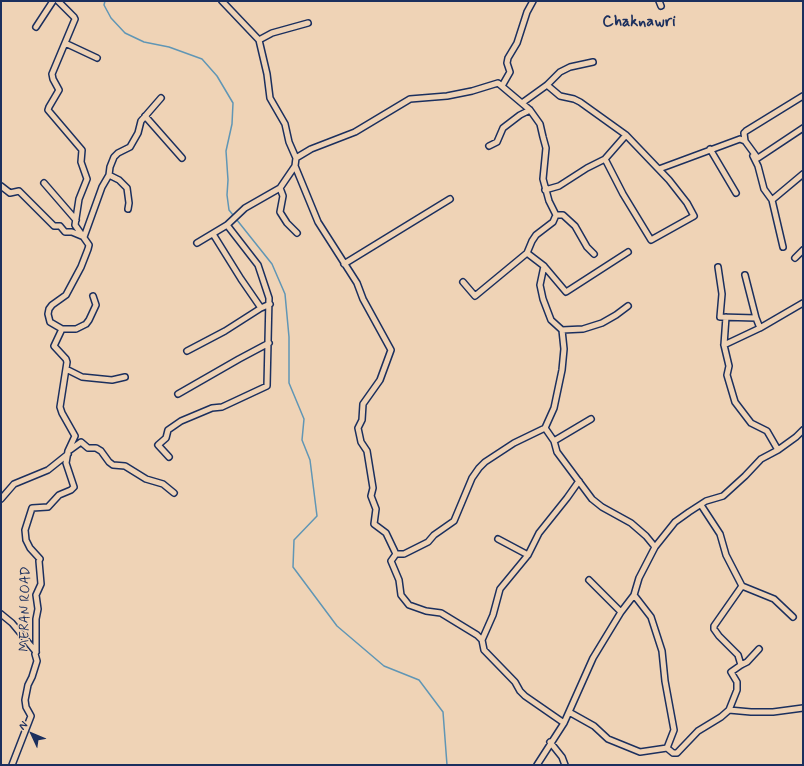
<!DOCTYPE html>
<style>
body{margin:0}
#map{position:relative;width:804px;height:766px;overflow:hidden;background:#efd3b6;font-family:Mynerve,sans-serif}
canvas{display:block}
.frame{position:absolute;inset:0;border:2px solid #1b2f5e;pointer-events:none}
.north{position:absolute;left:12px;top:714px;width:40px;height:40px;-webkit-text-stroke:3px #efd3b6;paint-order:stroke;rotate:314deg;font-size:11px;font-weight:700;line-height:16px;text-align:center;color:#1b2f5e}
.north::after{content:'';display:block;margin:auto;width:14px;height:18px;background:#1b2f5e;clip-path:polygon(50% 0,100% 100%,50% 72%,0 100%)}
</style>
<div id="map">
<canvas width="804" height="766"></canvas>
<div class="frame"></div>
<div class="north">N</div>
</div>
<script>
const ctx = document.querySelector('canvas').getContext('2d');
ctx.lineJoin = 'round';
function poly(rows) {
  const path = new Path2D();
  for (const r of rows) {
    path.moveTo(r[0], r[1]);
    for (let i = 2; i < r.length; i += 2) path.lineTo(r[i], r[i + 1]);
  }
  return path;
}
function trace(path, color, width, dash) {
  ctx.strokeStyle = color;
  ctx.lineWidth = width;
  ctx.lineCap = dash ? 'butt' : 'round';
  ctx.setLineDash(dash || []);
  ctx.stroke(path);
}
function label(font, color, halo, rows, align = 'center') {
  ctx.font = font + ' Mynerve,sans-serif';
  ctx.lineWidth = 3;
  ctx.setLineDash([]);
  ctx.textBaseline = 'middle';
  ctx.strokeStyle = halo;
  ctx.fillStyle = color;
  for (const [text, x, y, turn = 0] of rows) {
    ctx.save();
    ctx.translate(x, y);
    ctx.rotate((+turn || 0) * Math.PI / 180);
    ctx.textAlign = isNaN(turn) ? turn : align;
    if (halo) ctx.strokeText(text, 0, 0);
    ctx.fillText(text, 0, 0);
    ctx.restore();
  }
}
trace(poly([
 [105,1,104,5,111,18,125,33,144,42,169,47,202,59,217,76,233,103,232,124,226,151,228,180,227,195,229,210,272,264,285,294,289,337,289,383,304,419,302,440,310,460,317,516,294,540,293,567,337,626,384,666,419,680,443,712,447,765]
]), '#6096b5', 1.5);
const minor = poly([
 [222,1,259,40,267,74,270,98,285,124,289,142,296,158,311,149,355,132,410,99,447,96,472,91,498,83,530,110,540,124,543,137,546,148,543,179,549,201,556,215,553,222,536,235,532,241,527,253,544,266,540,285,543,299,551,320,562,330,564,349,562,370,554,408,545,428,554,441,557,452,592,499,602,507,631,523,646,536,655,547,675,522,689,512,706,501,723,496,745,476,761,459,778,450,796,437,803,430],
 [659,1,661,6],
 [36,27,53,1],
 [259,40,272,33,308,23],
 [65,43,97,58],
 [502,86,510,72,507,63,508,58,517,43,527,12,533,1],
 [522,103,547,85,560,72,570,67,593,62],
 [145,116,182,158],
 [745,141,744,133,746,131,803,96],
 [489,146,497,142,503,128,520,115,530,110],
 [710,149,736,193],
 [753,156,758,166,764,189,772,200,783,247],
 [296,158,295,166,318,222,357,283,363,299,391,350,380,380,363,404,362,420,358,428,361,442,367,451,373,488,371,496,376,509,374,524,386,533,396,554,391,561,399,580,401,595,409,605,426,611,441,613,477,635,482,640,484,650,515,682,520,691,525,696,564,723],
 [605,159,626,135],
 [659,169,740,139,745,141,756,156,758,158,803,128],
 [109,175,119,180,127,188,129,203,128,209],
 [44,183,76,220],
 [1,186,10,193,19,191,54,226,60,226,65,232,72,232,84,237,102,187,109,175,110,167,114,157,118,153,130,147,138,133,141,121,161,98],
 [280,188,283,196,280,212,287,223,297,233],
 [545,190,559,186,587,168,605,159,623,194,651,240,694,216,687,203,669,180,626,135,580,102,574,99,560,96,547,85],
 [772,200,803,174],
 [556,215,563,215,575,226,587,247,594,254],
 [213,234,241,279,261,308],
 [197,243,227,225,245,208,280,188,295,166],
 [795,258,803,250],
 [344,264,450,199],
 [544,266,566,292,628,252],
 [718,267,722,294,720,317,756,318,760,328,724,345],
 [745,275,756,318],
 [463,282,475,296,527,253],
 [726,317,724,345,729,366,727,375,735,402,751,423,767,431,778,450],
 [760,328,803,303],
 [62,329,76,329,86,324,89,320,96,305,93,296],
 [562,330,583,329,602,323,616,315,628,306],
 [187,351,225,331,261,308,270,304],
 [66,369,82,377,112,380,125,377],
 [178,394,239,359,269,343],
 [554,441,591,419],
 [70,450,81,442,88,448,96,448,101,451,109,462,113,465,125,466,146,479,163,484,174,493],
 [169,457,158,445,166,438,168,430,181,421,212,408,222,407,267,386,269,298,258,265,227,225],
 [1,499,14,484,48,470,68,454],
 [701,505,720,534,726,555,742,586,774,599,793,617],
 [498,539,528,555],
 [396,554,404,554,428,542,434,535,454,521,472,478,479,468,485,462,514,443,545,428],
 [589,580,621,612],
 [634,595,651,617,662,651,665,681,674,730,667,748,673,753,677,753,698,731,721,717,729,710,751,712,773,712,803,708],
 [1,614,12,623,36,652],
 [482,640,493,615,500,589,528,555,539,533,567,498,579,481],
 [741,665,738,655,719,636,714,629,714,626,742,586],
 [729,710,737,690,737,682,731,672,741,665,747,662,759,649],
 [569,712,594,726,608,739,640,752,667,748],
 [550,742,562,757,565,765],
 [12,765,31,716,26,707,25,700,28,685,32,677,37,661,35,654,36,652,36,619,38,609,36,595,41,584,39,561,40,559,30,548,26,540,25,530,32,508,48,507,59,495,71,490,74,487,66,463,68,451,75,436,62,413,60,407,67,362,66,359,54,346,62,329,50,322,48,314,49,309,52,305,66,295,81,267,88,249,89,245,75,225,79,199,87,179,81,162,82,150,48,110,49,107,59,90,53,79,52,74,75,19,74,17,58,1],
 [537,765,564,723,593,658,621,612,634,595,639,578,655,547]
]);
trace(minor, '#1b2f5e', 8);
trace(minor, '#efd3b6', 5);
label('14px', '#1b2f5e', '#efd3b6', [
 ["MERAN ROAD",26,609,-89]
]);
label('bold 16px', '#1b2f5e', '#efd3b6', [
 ["Chaknawri",639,23]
]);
</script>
